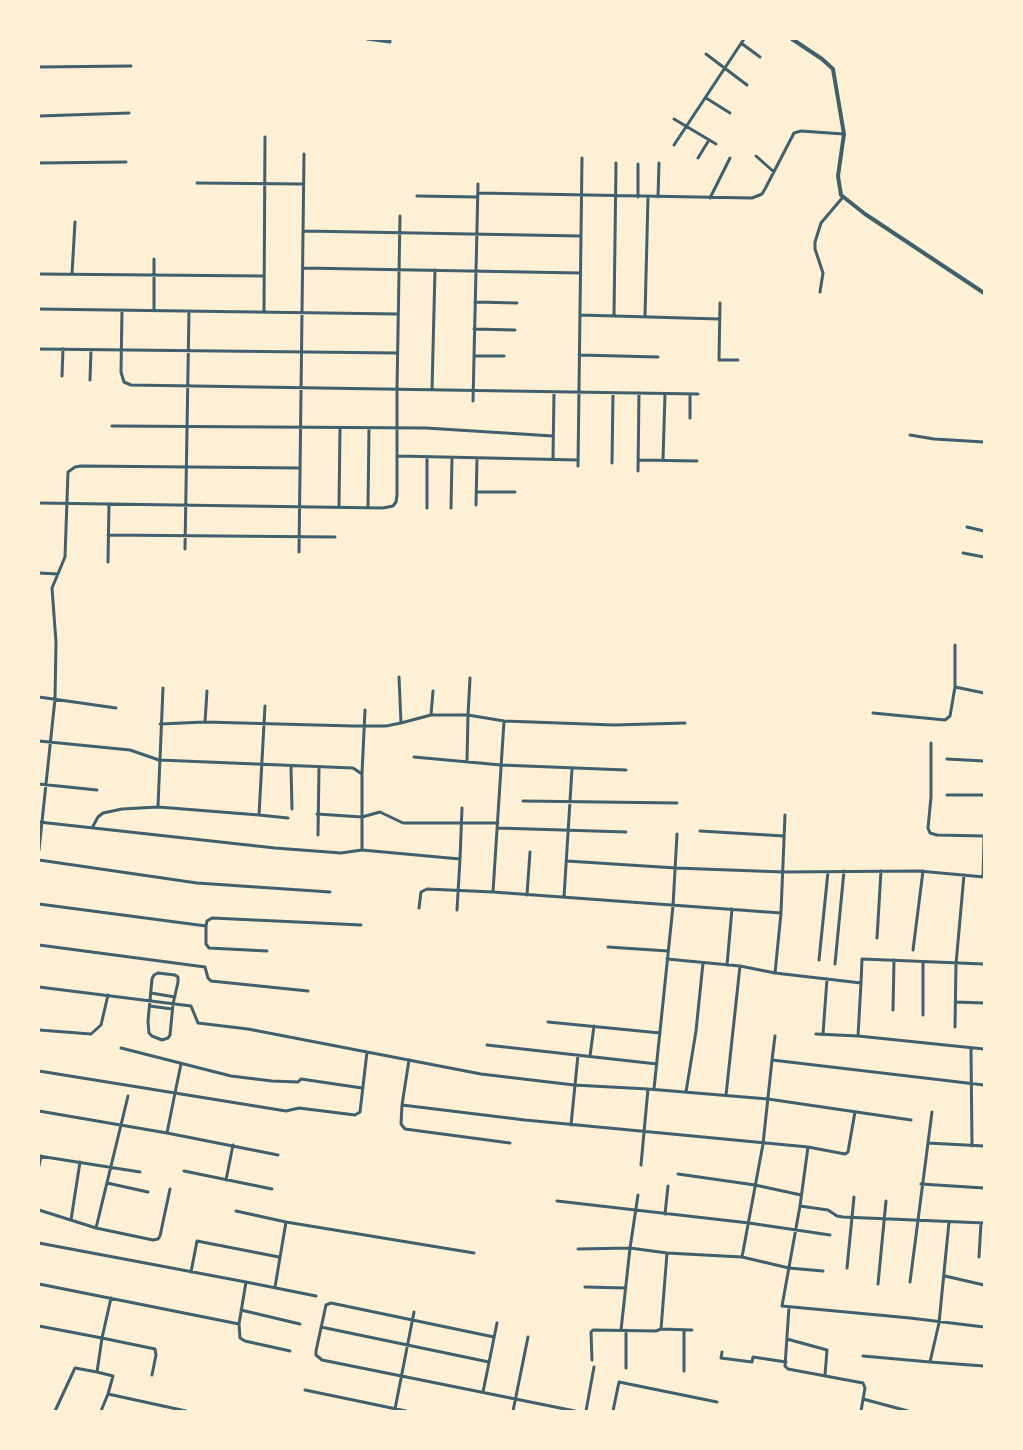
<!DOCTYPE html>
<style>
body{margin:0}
#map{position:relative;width:1023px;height:1450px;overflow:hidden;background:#fdf0d5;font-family:"PT Sans",sans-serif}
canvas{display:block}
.frame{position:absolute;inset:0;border:40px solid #fdf0d5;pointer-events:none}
</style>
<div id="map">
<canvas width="1023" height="1450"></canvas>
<div class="frame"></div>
</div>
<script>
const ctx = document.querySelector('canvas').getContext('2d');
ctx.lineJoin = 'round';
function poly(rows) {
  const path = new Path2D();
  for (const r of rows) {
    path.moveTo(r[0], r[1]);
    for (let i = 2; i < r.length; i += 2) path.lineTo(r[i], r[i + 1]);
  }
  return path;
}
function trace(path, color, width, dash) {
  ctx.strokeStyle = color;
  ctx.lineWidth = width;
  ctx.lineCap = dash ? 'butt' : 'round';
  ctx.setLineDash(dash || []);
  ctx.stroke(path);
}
trace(poly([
 [367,39,390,42,390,39],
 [741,43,760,57],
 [706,54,747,85],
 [39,67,131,66],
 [706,98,730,113],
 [39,116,129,113],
 [674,119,716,144],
 [674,145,744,39],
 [756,156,774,172],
 [698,158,709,140],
 [39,163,126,162],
 [197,183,303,184],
 [478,193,752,198,762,194,765,189,794,133,801,131,844,134],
 [417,196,478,197],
 [638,197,638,164],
 [658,197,659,163],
 [710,198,730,158],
 [304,231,581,236],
 [303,268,580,273],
 [39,274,264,276],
 [72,274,75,222],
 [820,292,823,273,815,249,815,242,821,223,843,197],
 [475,302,517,303],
 [720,303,719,360,738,360],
 [39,309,398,314],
 [122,310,121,372,124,382,131,385,698,394],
 [154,310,154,259],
 [264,312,265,137],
 [580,315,719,319],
 [614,316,616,163],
 [645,316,648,197],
 [474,329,515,330],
 [39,349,397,353],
 [579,355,658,357],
 [474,356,504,356],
 [62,376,63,349],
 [90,380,91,350],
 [432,390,435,270],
 [473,401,478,184],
 [690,418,690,394],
 [112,426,426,428,553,436],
 [910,435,934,439,984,442],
 [398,456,578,460],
 [553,459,554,392],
 [639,460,697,461],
 [663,460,665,394],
 [612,463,613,393],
 [578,466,582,158],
 [638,471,639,393],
 [476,492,515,492],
 [39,503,383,508,393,506,396,502,397,495,397,389,400,216],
 [476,505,477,458],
 [339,507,340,428],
 [368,507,369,428],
 [427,508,427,457],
 [451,508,452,457],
 [967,527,984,531],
 [108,535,335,537],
 [185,549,189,311],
 [299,552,304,154],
 [963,553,984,557],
 [108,562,109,504],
 [39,573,58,574],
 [955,645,955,687,984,693],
 [470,678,468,715,504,721,614,725,685,723],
 [39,697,116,708],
 [873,713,945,720,950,716,955,687],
 [431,715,433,691],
 [205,722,207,691],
 [401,723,431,715,468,715,467,762],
 [160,724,205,722,353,726,386,726,401,723,399,677],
 [39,741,130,750,159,760,353,768,362,774,362,850],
 [931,743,931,797,928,828,930,833,937,835,984,836],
 [414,757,501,765,626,770],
 [947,759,984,761],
 [291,767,292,809],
 [362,774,365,710],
 [39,784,97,790],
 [947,795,984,795],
 [523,801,677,803],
 [158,806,163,688],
 [317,814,362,817,380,812,403,823,498,823],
 [259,815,288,818],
 [39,822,275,848,341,853,362,850,460,859,457,910],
 [92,828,98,817,103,813,122,809,158,807,259,815,265,706],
 [498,828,626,832],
 [700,831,784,836],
 [318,835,319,768],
 [39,850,55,699,56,642,52,588,65,557,68,472,75,467,81,466,300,468],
 [460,859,462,808],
 [39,860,197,883,330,892],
 [567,861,676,868,783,872,919,871,984,877],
 [983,877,984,838],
 [493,892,504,721],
 [527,895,530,852],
 [564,897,572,769],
 [39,904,206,926,206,944,209,948,267,951],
 [419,908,421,892,427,889,493,892,781,913,775,973],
 [781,912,785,815],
 [206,926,207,921,212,918,361,925],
 [877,938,881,871],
 [39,945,205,967,208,978,211,981,308,991],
 [608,947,668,951],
 [913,950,923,871],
 [667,959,740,966,775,973,861,983,862,959,984,964],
 [819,960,828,872],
 [835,964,844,871],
 [727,965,732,909],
 [158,973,175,975,178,977,178,982,173,1004,170,1035,168,1038,162,1040,152,1036,149,1033,148,1021,152,979,154,975,158,973],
 [39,987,191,1006,198,1023,248,1029,481,1074,574,1085,648,1089,768,1099,911,1120],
 [151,993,175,997],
 [956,1002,984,1003],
 [150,1006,172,1009],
 [893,1010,894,960],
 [923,1015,923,963],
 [548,1022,660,1033],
 [955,1027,956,964,964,875],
 [39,1030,91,1034,101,1025,108,995],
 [816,1034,858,1036,984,1049],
 [823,1034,827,979],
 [858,1036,861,983],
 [487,1045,657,1064],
 [121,1048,231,1076,272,1081,298,1082,301,1079,362,1088],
 [971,1048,972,1146],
 [590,1056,594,1026],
 [409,1060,402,1105,525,1120,808,1147,845,1154,848,1152,849,1146,855,1112],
 [772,1060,775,1036],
 [39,1071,175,1093,181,1064],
 [654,1089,673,906,677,834],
 [686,1092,696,1031,703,963],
 [726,1095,740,966],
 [402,1105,401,1124,405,1129,510,1143],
 [39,1111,167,1133,175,1093,286,1111,299,1108,355,1115,360,1112,367,1052],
 [571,1125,578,1055],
 [167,1133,278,1155],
 [928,1143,984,1146],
 [39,1156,140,1172],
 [641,1165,648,1089],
 [39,1166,41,1156],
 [184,1171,272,1189],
 [678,1174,755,1185,801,1195],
 [226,1180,233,1145],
 [107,1183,148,1192],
 [921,1184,984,1188],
 [557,1201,749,1223,830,1235],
 [800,1206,808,1147],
 [39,1210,96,1228,153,1240,158,1239,160,1236,170,1189],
 [236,1211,286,1222],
 [665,1214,668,1186],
 [71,1220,80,1162],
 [949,1222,939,1323,930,1362,984,1366],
 [984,1223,843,1217,837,1216,828,1210,800,1206,782,1306,910,1318,984,1327],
 [96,1228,128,1096],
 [39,1243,246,1282,239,1324,240,1338,245,1341,290,1351],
 [578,1249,630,1248,667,1253,742,1257,789,1268,823,1271],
 [742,1257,763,1144,772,1060,984,1085],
 [979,1257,981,1223],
 [847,1268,854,1197],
 [191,1272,197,1241,279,1257],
 [945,1276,984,1285],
 [246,1282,316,1296],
 [910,1282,932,1112],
 [39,1284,239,1324],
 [878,1284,886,1201],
 [275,1287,286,1222,474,1253],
 [585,1287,626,1288],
 [111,1298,102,1338,155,1349,156,1355,152,1375],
 [789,1307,785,1366,788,1369,863,1383,865,1388,861,1411],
 [241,1310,300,1324],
 [39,1326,102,1338,97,1372,75,1368,55,1411],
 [321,1327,489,1362],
 [661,1329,692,1330],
 [621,1330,630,1248,638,1195],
 [626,1330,626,1368],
 [494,1337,331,1303,326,1305,316,1351,316,1355,322,1360,575,1411],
 [787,1339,827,1350,825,1375],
 [722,1352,721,1358,752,1362,753,1357,786,1362],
 [863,1356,930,1362],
 [592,1360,591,1332,593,1330,656,1331,661,1329,667,1253],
 [684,1371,684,1330],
 [97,1372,113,1376,108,1394,186,1411],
 [305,1390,406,1411],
 [483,1392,497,1323],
 [863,1399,908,1411],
 [395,1409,414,1312],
 [101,1411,108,1394],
 [513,1411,528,1337],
 [586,1411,594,1367],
 [613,1411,619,1382,717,1402]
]), '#3f606c', 3);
trace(poly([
 [792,39,822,59,833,69,834,75,844,134,838,176,841,195,865,214,984,293]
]), '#3f606c', 4);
</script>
